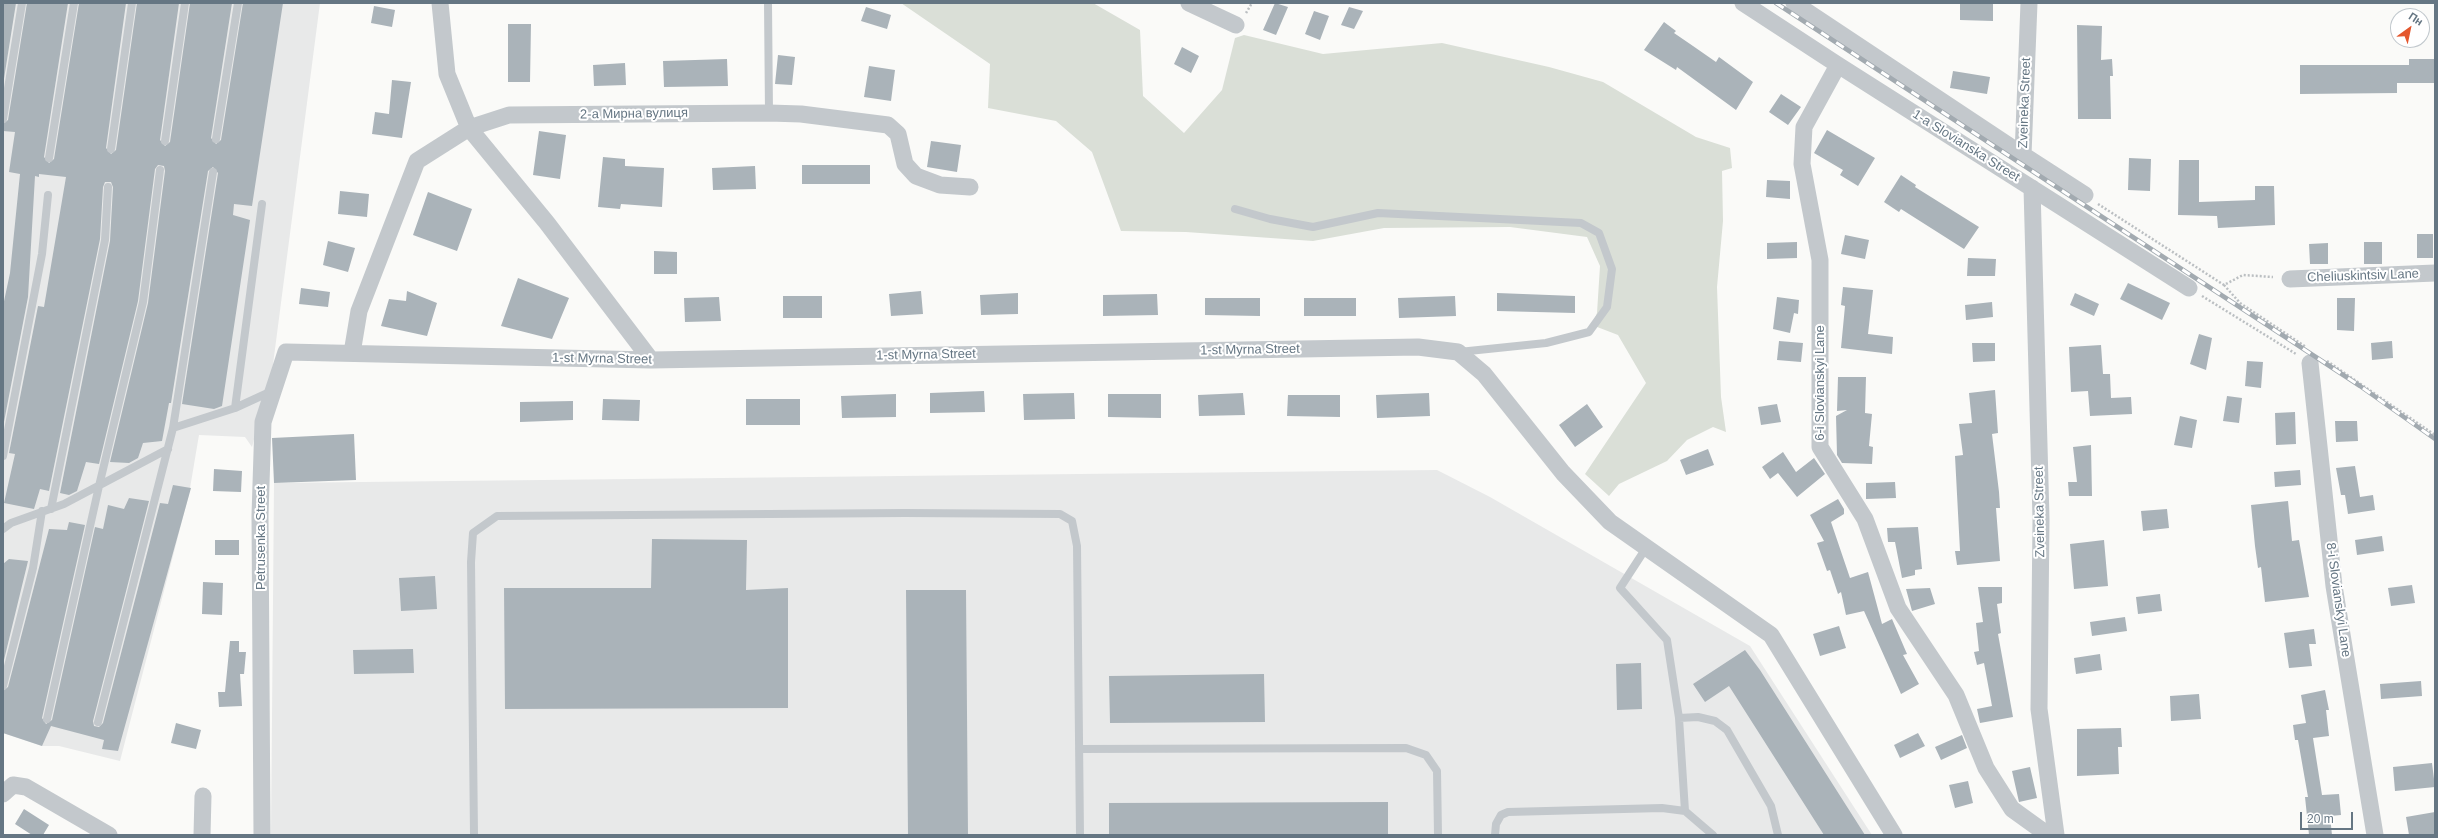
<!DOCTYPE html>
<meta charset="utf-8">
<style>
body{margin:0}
#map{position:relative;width:2438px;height:838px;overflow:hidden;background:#fafaf8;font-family:Helvetica,sans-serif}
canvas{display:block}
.frame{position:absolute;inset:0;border:4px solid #657683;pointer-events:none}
.north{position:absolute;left:2390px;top:8px;width:40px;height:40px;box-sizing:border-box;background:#fff;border:1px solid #c1c8cd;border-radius:50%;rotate:33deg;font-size:11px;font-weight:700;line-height:16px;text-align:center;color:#657683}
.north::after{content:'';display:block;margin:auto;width:14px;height:18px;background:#e4572e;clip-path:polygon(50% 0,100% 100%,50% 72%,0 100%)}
.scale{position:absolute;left:2300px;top:812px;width:53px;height:18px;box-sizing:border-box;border:2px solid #657683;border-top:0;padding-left:5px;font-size:12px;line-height:14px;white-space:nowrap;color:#657683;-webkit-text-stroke:3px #fff;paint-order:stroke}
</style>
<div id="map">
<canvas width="2438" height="838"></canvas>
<div class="frame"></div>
<div class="north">Пн</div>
<div class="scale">20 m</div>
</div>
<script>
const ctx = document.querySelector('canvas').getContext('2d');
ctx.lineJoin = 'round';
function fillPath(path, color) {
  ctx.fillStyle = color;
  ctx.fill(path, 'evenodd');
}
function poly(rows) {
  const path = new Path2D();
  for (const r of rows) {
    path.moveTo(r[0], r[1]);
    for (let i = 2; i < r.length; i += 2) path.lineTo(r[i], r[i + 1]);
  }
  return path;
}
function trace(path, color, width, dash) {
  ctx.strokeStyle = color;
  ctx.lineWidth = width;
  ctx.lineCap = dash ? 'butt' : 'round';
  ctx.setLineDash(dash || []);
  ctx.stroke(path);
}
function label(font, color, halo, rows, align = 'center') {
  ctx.font = font + ' Helvetica,sans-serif';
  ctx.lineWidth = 4;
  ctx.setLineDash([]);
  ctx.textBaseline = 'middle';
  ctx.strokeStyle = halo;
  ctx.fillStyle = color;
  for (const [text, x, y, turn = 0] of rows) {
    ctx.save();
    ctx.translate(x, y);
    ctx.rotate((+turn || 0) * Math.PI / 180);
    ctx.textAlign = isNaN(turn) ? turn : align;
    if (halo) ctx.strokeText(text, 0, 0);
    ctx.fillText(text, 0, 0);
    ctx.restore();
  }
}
fillPath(poly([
 [3,3,320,3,272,372,252,447,245,437,199,435,189,494,120,761,59,746,42,746,3,733],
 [1437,470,1490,497,1750,646,1872,835,271,835,274,483]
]), '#e8e9e9');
fillPath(poly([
 [901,3,1093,3,1140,30,1143,96,1184,133,1222,90,1235,38,1244,35,1323,54,1442,43,1549,67,1603,82,1696,137,1730,148,1732,168,1722,171,1723,221,1717,287,1721,397,1726,432,1713,427,1687,440,1667,461,1619,484,1609,496,1585,474,1646,383,1618,335,1592,325,1597,313,1600,266,1587,237,1510,227,1384,228,1313,241,1186,232,1121,231,1092,152,1056,121,988,108,990,64]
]), '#dadfd7');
fillPath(poly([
 [3,3,16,3,3,85],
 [27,3,68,3,44,157,49,163,54,159,79,3,126,3,106,148,111,154,116,150,137,3,179,3,160,140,165,146,170,142,190,3,232,3,211,138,216,144,221,140,243,3,283,3,252,206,234,204,233,215,250,220,222,406,214,409,182,404,218,173,213,167,208,171,171,403,169,403,162,441,143,443,138,458,129,463,110,462,148,303,165,171,164,166,158,165,155,169,138,301,99,464,86,462,77,491,69,495,60,493,110,241,113,187,111,182,105,182,103,187,100,239,49,491,40,489,34,509,4,503,15,454,9,453,38,306,44,307,66,177,39,174,39,177,35,176,28,297,3,427,3,306,10,273,20,174,9,172,15,132,3,131,3,124,8,120],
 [1275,3,1288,7,1276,35,1263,30],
 [1960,4,1993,4,1993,21,1960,20],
 [374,6,395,10,392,27,371,23],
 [866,7,891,15,887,29,861,21],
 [1349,7,1363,11,1354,29,1341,25],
 [1314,11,1329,16,1320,40,1305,34],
 [1664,22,1676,31,1674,33,1693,46,1716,62,1719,57,1753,82,1736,110,1677,67,1676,70,1644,50],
 [508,24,531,24,530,82,508,82],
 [2077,25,2102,26,2101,60,2112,59,2113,76,2110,76,2111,119,2078,119],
 [1182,47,1199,56,1191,73,1174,64],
 [778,55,795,57,792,85,775,84],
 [727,59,728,86,664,87,663,61],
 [2409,59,2435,59,2435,83,2397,83,2397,93,2300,94,2300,65,2409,65],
 [625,63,626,85,594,86,593,65],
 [869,66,895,70,891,101,864,97],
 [1953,71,1990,77,1987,94,1950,88],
 [392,80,411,82,402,138,372,134,375,112,389,114],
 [1781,94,1801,107,1788,125,1769,112],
 [1827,130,1875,158,1858,186,1840,175,1843,170,1814,153],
 [539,131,566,135,560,179,533,175],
 [931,141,961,145,957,172,927,167],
 [603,157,625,159,625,166,664,168,662,207,621,204,620,209,598,207],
 [2129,158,2151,159,2150,191,2128,190],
 [2179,160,2199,160,2199,202,2255,200,2255,186,2274,186,2275,225,2218,228,2217,216,2178,215],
 [802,165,870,165,870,184,802,184],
 [755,166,756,189,713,190,712,168],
 [1901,175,1916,185,1915,187,1979,227,1964,249,1901,209,1899,212,1884,202],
 [1767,180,1790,181,1790,199,1766,197],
 [340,191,369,194,367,217,338,214],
 [428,192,472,209,457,251,413,235],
 [2417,234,2433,234,2433,258,2417,258],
 [1845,235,1869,240,1865,259,1841,254],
 [328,241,355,248,348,272,323,265],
 [1797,242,1797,258,1767,259,1767,243],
 [2364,242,2382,242,2382,264,2364,264],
 [2328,243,2328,264,2310,264,2309,244],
 [654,251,677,252,677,274,654,274],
 [1968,258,1996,259,1995,276,1967,276],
 [518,278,569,298,552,339,501,326],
 [2128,283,2170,303,2162,320,2120,299],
 [1843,287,1873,290,1868,334,1893,337,1892,354,1841,348,1845,306,1841,305],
 [301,288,330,292,328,307,299,304],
 [407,291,437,303,427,336,381,326,389,299,406,301],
 [921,291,923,314,891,316,889,294],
 [1018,293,1018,314,981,315,980,295],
 [1497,293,1575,296,1575,313,1497,311],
 [2075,293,2099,304,2094,316,2070,305],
 [1157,294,1158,315,1103,316,1103,295],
 [783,296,822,296,822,318,783,318],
 [1455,296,1456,316,1399,318,1398,298],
 [719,297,721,321,685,322,684,298],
 [1777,297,1799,300,1798,314,1794,313,1790,333,1773,329],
 [1205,298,1260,298,1260,316,1205,315],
 [1304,298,1356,298,1356,316,1304,316],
 [2337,298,2355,298,2354,331,2337,330],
 [1992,302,1993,317,1966,320,1965,305],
 [2199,334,2212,338,2206,370,2190,364],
 [1779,341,1803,343,1801,362,1777,360],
 [2392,341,2393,358,2372,360,2371,343],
 [1972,343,1995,343,1995,361,1973,362],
 [2101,345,2103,374,2110,374,2111,398,2131,397,2132,414,2090,416,2088,391,2071,392,2069,347],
 [2247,361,2263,362,2261,388,2245,386],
 [1838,377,1866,377,1865,413,1872,414,1869,446,1873,447,1872,464,1842,463,1837,455,1836,416,1847,410,1837,411],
 [1995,390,1998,433,1992,434,1999,492,2000,508,1996,508,2000,561,1957,565,1955,551,1960,551,1955,456,1963,455,1959,424,1972,423,1969,393],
 [984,391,985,412,930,413,930,393],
 [1074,393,1075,419,1024,420,1023,394],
 [1243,393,1245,415,1199,416,1198,395],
 [1429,393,1430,416,1377,418,1376,395],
 [896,394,896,417,842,418,841,396],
 [1108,394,1161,394,1161,418,1108,417],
 [1288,395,1340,395,1340,417,1287,416],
 [2227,396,2242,398,2239,423,2223,421],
 [603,399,640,400,639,421,602,420],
 [746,399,800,399,800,425,746,425],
 [573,401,573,420,520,422,520,402],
 [1587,404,1603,427,1575,447,1559,425],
 [1777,404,1781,422,1761,425,1758,407],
 [2295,412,2296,444,2276,445,2275,413],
 [2180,416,2197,420,2192,448,2174,445],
 [2335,421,2357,421,2358,441,2336,442],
 [354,434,356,480,274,483,272,438],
 [2091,445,2092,496,2069,496,2068,482,2077,482,2073,447],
 [1708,449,1714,465,1686,475,1680,460],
 [1783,452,1796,472,1814,458,1825,474,1797,497,1778,473,1770,479,1762,467],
 [2355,466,2360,497,2373,495,2375,510,2348,514,2345,495,2341,495,2336,468],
 [214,469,242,471,241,492,213,491],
 [2300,470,2301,485,2275,487,2274,472],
 [1895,482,1896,498,1866,499,1866,483],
 [173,485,191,488,118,751,102,749,104,740,51,726,42,746,3,733,3,691,8,687,49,529,67,530,69,522,85,525,42,718,46,724,52,720,95,527,103,529,108,505,124,509,129,498,149,501,93,721,94,726,99,727,103,723,160,503,168,504],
 [1838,499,1844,509,1844,514,1831,522,1850,578,1868,572,1882,624,1892,619,1907,654,1903,655,1919,684,1901,694,1864,611,1846,615,1841,592,1838,594,1830,570,1827,571,1817,543,1824,541,1810,515],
 [2288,501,2292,541,2299,540,2309,597,2265,602,2261,567,2258,568,2255,546,2251,505],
 [2167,509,2169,528,2143,531,2141,511],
 [1918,527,1922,569,1915,570,1915,575,1902,578,1895,542,1888,542,1887,528],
 [2382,536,2384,551,2357,555,2355,540],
 [652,539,747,540,746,590,788,588,788,708,505,709,504,588,651,588],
 [215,540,239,540,239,555,215,555],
 [2104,540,2108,586,2074,589,2070,544],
 [9,559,28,561,3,664,3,564],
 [435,576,437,609,401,611,399,578],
 [203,582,223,583,222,615,202,614],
 [2412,585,2415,603,2391,606,2388,588],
 [1978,587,2002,587,2002,603,1997,604,2001,633,1998,634,2013,717,1980,723,1977,709,1992,706,1984,663,1977,665,1974,652,1979,651,1976,623,1983,622],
 [1930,588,1935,604,1912,611,1906,589],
 [906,590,966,590,968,835,908,835],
 [2160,594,2162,611,2138,614,2136,597],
 [2125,617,2127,631,2092,636,2090,622],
 [1839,626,1846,648,1820,656,1813,634],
 [2314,629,2316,644,2309,644,2312,666,2289,668,2284,633],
 [230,641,239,641,239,652,246,652,244,674,240,674,242,706,219,707,218,692,225,692],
 [413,649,414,673,354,674,353,650],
 [1745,650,1760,670,1865,835,1824,835,1729,686,1705,702,1693,684],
 [2100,654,2102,670,2076,674,2074,658],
 [1641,663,1642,709,1617,710,1616,664],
 [1264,674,1265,722,1110,723,1109,676],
 [2421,681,2422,696,2381,699,2380,684],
 [2325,690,2329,710,2326,710,2329,736,2313,738,2322,795,2339,794,2341,815,2330,816,2332,835,2309,835,2305,797,2308,797,2298,740,2295,740,2293,725,2306,723,2301,695],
 [2199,694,2201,719,2171,721,2170,696],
 [176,723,201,730,196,749,171,743],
 [2121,728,2122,747,2118,747,2119,774,2077,776,2077,729],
 [1918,733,1925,746,1900,758,1894,745],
 [1962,735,1967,748,1941,760,1935,747],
 [2432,763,2435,787,2395,791,2393,767],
 [2030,767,2037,798,2019,802,2012,771],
 [1968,781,1973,803,1955,808,1949,785],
 [1388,802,1388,835,1109,835,1109,803],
 [24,809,49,825,43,835,32,835,15,824],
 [2435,812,2435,835,2409,835,2406,817]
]), '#aab3b9');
trace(poly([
 [1246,13,1252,3],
 [2098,204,2224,285,2243,275,2273,277],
 [2224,285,2240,303,2306,347],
 [2202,296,2296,354],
 [2327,361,2435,435]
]), '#bbbfc2', 2.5, [2, 2]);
trace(poly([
 [768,3,769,113],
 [3,119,22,3],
 [216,139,238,3],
 [165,141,185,3],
 [111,149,132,3],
 [49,158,74,3],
 [1235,209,1270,219,1313,227,1378,213,1581,223,1599,233,1612,269,1607,307,1589,332,1546,343,1459,352],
 [235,408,262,204],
 [173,428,235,408,272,391],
 [3,456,42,254,48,195],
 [51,509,105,240,108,187],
 [3,529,11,523,64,504,168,449],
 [1646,548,1620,588,1667,640,1679,718],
 [3,686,33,568,42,511],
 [47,719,99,486,143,302,160,170],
 [98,722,173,428,213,172],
 [1079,749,1406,748,1426,755,1437,771,1438,835],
 [1685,811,1679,718,1698,717,1715,721,1727,730,1771,806,1778,835],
 [474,835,471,562,473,533,497,516,905,513,1060,514,1072,521,1077,546,1080,835],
 [1495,835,1496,824,1501,815,1508,812,1662,808,1685,811,1713,835]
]), '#c3c8cc', 8);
trace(poly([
 [440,3,447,74,469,128,547,223,651,360],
 [1189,3,1236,25],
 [1743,3,1838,65,2189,288],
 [1794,3,2023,155],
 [2029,3,2023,155,2085,195],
 [1838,65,1804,127,1802,164,1820,260,1820,447,1865,519,1898,608,1956,695,1986,768,2012,809,2048,835],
 [2032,188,2041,519,2039,709,2056,835],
 [2290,279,2435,273],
 [352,353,359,311,417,161,469,128,509,115,769,113,801,114,888,125,898,134,905,164,916,176,940,185,970,187],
 [2310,363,2334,586,2375,835],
 [3,794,13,785,26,787,109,835],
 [202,835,203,796],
 [262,835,260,515,263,422,286,352,651,360,1418,347,1458,352,1484,374,1563,473,1610,522,1771,635,1894,835]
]), '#c3c8cc', 17);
const rail = poly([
 [1776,3,2360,386,2435,439]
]);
trace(rail, '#a2aab0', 4.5);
trace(rail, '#fff', 3, [9]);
label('13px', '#657683', '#fff', [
 ["Zveineka Street",2025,103,-88],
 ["2-а Мирна вулиця",634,114,-1],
 ["1-a Slovianska Street",1966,146,32],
 ["Cheliuskintsiv Lane",2363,276,-2],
 ["1-st Myrna Street",1250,350,-1],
 ["1-st Myrna Street",926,355,-1],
 ["1-st Myrna Street",602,359,1],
 ["6-i Slovianskyi Lane",1820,383,-90],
 ["Zveineka Street",2040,512,-91],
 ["Petrusenka Street",261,538,-90],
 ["8-i Slovianskyi Lane",2338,600,82]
]);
</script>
